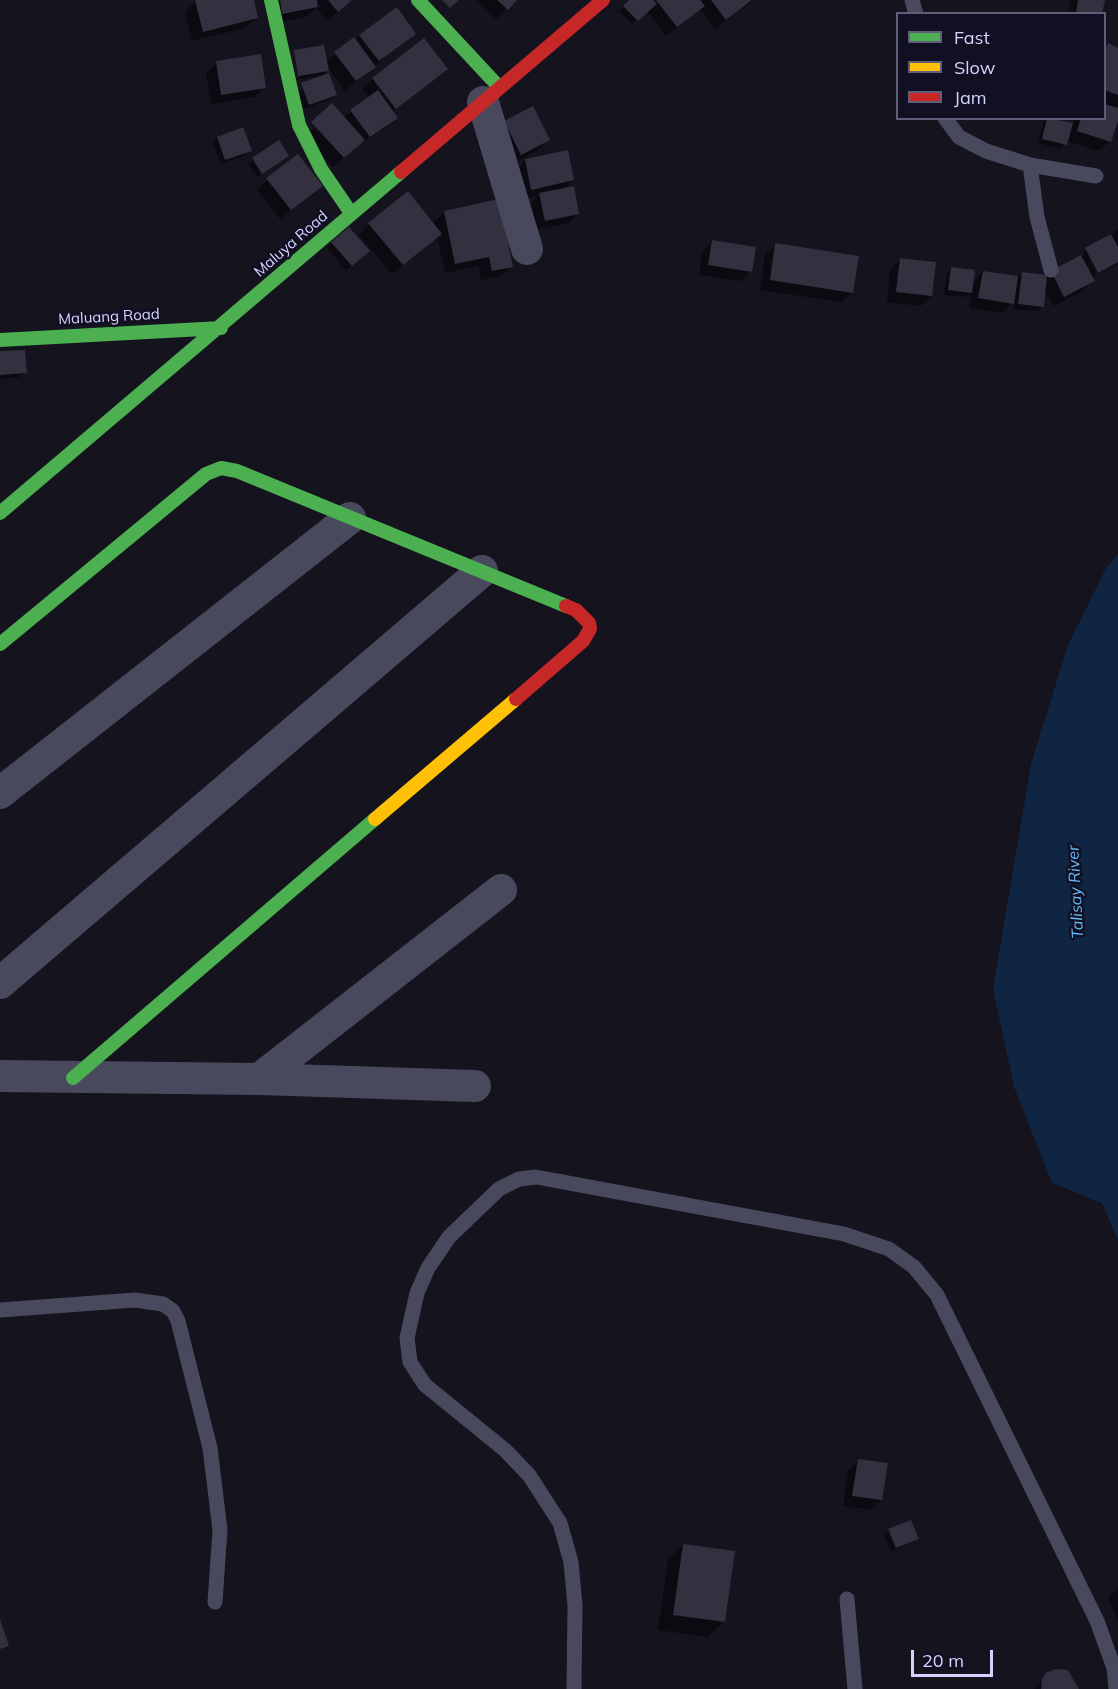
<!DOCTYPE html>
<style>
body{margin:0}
#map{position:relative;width:1118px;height:1689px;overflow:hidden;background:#14131e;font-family:Mulish,sans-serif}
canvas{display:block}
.legend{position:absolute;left:896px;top:12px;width:210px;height:108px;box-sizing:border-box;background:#110f22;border:2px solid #5f5d7a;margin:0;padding:8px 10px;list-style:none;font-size:18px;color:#d5d2fd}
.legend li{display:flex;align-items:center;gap:12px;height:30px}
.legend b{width:30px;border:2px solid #5f5d7a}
.scale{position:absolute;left:911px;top:1650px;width:82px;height:27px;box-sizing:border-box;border:3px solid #d5d2fd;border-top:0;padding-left:8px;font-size:18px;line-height:21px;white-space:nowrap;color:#d5d2fd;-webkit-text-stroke:4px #110f22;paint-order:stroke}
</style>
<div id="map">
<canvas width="1118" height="1689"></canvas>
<ul class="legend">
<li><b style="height:8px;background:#4caf50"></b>Fast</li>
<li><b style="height:8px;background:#ffc107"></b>Slow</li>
<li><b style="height:8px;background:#c62828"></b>Jam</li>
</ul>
<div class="scale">20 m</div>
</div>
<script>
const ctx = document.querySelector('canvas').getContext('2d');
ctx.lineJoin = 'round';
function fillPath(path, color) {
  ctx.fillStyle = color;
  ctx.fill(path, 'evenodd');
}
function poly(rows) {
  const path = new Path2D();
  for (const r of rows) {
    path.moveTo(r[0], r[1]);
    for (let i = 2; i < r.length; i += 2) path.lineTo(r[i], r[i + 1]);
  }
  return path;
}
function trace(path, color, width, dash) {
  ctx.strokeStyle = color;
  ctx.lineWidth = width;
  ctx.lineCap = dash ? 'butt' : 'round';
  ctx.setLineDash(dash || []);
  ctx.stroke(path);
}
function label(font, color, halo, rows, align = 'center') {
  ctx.font = font + ' Mulish,sans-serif';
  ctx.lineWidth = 5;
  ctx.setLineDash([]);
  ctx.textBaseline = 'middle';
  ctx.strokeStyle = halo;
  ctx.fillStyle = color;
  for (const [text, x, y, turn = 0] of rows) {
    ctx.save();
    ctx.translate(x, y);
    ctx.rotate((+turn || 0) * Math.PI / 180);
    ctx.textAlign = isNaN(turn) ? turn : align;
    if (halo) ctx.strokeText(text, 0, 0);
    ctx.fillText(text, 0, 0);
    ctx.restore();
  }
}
fillPath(poly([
 [1118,554,1118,1240,1102,1203,1052,1183,1014,1087,993,989,1031,764,1068,645,1106,568]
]), '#102541');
fillPath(poly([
 [197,0,252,0,257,17,246,28,192,41,185,12],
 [268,0,352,0,327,21,316,8,306,17,272,24],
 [477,0,515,0,496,19],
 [631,0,651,0,653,2,656,0,754,0,715,29,700,9,666,36,647,11,632,24,619,11],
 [1071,0,1103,0,1101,14,1068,14],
 [396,9,414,33,345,91,329,69,323,75,294,80,326,62],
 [1108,45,1118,49,1118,106,1115,109,1118,110,1118,116,1110,141,1099,151,1066,141,1061,149,1038,143,1043,123,1048,118,1073,125,1075,118,1104,118,1104,49],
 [217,63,265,87,254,97,211,104,206,73],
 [446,69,392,112,396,118,385,128,358,145,333,167,302,133,343,118,369,98,363,89,373,79],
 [297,89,336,94,331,99,304,109],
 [505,122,548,140,538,150,511,165],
 [218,138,250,150,246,155,221,164,213,143],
 [278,143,282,160,257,177,248,164],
 [525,160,573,180,563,190,578,213,568,223,535,230,529,205,539,195,521,199,515,171],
 [267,180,321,186,280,219,257,190],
 [445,212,512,266,501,276,481,280,479,266,445,273,437,236,392,274,359,235,369,224,435,227,434,222],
 [349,229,363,256,346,270,327,248],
 [1118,229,1118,264,1091,277,1093,281,1082,291,1054,306,1044,289,1042,306,1038,311,1014,309,1015,300,1002,313,969,308,971,292,965,297,944,295,947,273,952,268,972,284,983,272,1018,277,1022,274,1047,276,1082,256,1086,249,1109,237],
 [712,241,751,271,741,281,699,275,702,252],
 [776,245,852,292,841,302,760,290,765,255],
 [900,260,931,296,921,306,887,302,890,270],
 [0,353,25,372,20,377,0,379],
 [858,1461,881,1500,871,1510,843,1506,848,1471],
 [889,1530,917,1539,891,1552,884,1535],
 [683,1545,724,1621,708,1637,658,1630,668,1561],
 [1118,1588,1118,1619,1108,1598],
 [1048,1674,1077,1689,1034,1689]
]), '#0007');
fillPath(poly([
 [195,0,254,0,258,18,203,32],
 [280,0,317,0,318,7,282,14],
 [328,0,352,0,338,12],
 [442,0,459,0,450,8],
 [497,0,517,0,508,10],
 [629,0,653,0,657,4,638,21,623,6],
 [656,0,700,0,705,6,677,27],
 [711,0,752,0,726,20],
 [1078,0,1105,0,1102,14,1076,14],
 [397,7,416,34,379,61,359,35],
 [354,37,376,67,356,81,334,52],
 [424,38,448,69,396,109,372,78],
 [1108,43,1118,48,1118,95,1104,90,1104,50],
 [324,45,329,71,298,76,294,50],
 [261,54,266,88,221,95,216,61],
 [329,73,337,95,309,105,301,83],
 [378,90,398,118,370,137,350,110],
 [332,103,365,140,344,158,311,122],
 [1104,104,1118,108,1118,121,1111,142,1077,131,1081,118,1104,118],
 [533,106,550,140,521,155,504,121],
 [1047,118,1073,123,1067,145,1042,139],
 [243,127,252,151,225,160,217,137],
 [279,140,289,156,262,174,252,158],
 [568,150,574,180,531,190,525,159],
 [298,154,323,186,291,210,266,178],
 [574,186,579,214,545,221,539,193],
 [408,191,442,234,403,265,368,223],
 [499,199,513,267,492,271,489,257,455,264,444,211],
 [349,227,370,251,352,266,331,242],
 [1111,234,1118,247,1118,262,1098,273,1085,248],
 [712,240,756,247,752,272,708,265],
 [775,243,859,256,853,293,770,280],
 [1081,255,1095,281,1064,297,1051,271],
 [900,258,936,262,932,296,896,292],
 [951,267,975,270,972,293,948,290],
 [983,271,1018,276,1014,304,978,298],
 [1022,272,1047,275,1044,307,1018,304],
 [25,350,27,373,0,375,0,351],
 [858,1459,888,1463,882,1500,852,1496],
 [911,1520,919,1539,896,1548,888,1529],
 [683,1544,735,1551,725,1622,673,1615],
 [0,1619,9,1646,0,1649],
 [1056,1669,1068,1670,1079,1689,1041,1689,1042,1679,1047,1672]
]), '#333140');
trace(poly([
 [912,0,916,14],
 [945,118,959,137,986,151,1030,165,1096,176],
 [1030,165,1037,217,1051,270],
 [0,1310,135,1300,163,1304,173,1311,178,1321,210,1448,220,1530,215,1602],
 [847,1599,855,1689],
 [574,1689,575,1605,571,1562,560,1523,529,1475,505,1450,425,1385,410,1362,407,1338,417,1293,428,1268,449,1237,499,1189,519,1179,536,1177,844,1234,889,1249,914,1267,937,1295,1097,1621,1114,1668,1116,1689]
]), '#49495e', 15);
trace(poly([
 [483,102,527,249],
 [0,793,350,518],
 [0,983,482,571],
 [0,1076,259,1079,475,1086],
 [259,1079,501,890]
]), '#49495e', 32);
trace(poly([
 [271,0,299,125,321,169,351,213],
 [418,0,499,87],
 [0,340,221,328],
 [0,513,401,172],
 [0,644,206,474,221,468,237,471,566,606],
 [73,1078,375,819]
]), '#4caf50', 14);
trace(poly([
 [375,819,516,699]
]), '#ffc107', 14);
trace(poly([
 [401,172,603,0],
 [516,699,583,641,590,629,589,623,576,610,566,606]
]), '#c62828', 14);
label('15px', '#d5d2fd', '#110f22', [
 ["Maluya Road",291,244,-41],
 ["Maluang Road",109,317,-3]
]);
label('italic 16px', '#65bcf8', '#110f22', [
 ["Talisay River",1076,892,-93]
]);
</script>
